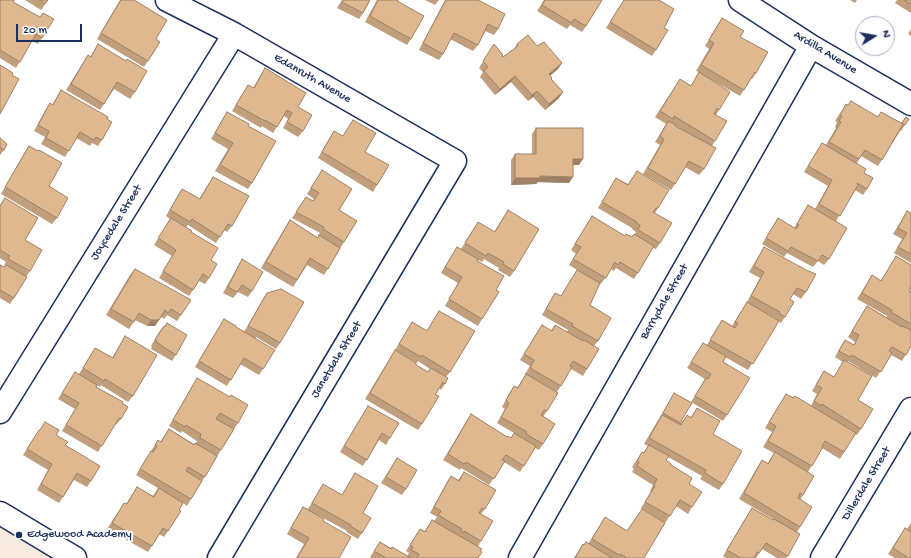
<!DOCTYPE html>
<style>
body{margin:0}
#map{position:relative;width:911px;height:558px;overflow:hidden;background:#fff;font-family:"Gochi Hand",sans-serif}
canvas{display:block}
.north{position:absolute;left:855px;top:16px;width:40px;height:40px;box-sizing:border-box;background:#fff;border:1px solid #a4acbf;border-radius:50%;rotate:79deg;font-size:11px;font-weight:700;line-height:16px;text-align:center;color:#1b2f5e}
.north::after{content:'';display:block;margin:auto;width:14px;height:18px;background:#1b2f5e;clip-path:polygon(50% 0,100% 100%,50% 72%,0 100%)}
.scale{position:absolute;left:16px;top:24px;width:66px;height:18px;box-sizing:border-box;border:2px solid #1b2f5e;border-top:0;padding-left:5px;font-size:12px;line-height:14px;white-space:nowrap;color:#1b2f5e;-webkit-text-stroke:3px #fff;paint-order:stroke}
</style>
<div id="map">
<canvas width="911" height="558"></canvas>
<div class="north">N</div>
<div class="scale">20 m</div>
</div>
<script>
const ctx = document.querySelector('canvas').getContext('2d');
ctx.lineJoin = 'round';
function fillPath(path, color) {
  ctx.fillStyle = color;
  ctx.fill(path, 'evenodd');
}
function poly(rows) {
  const path = new Path2D();
  for (const r of rows) {
    path.moveTo(r[0], r[1]);
    for (let i = 2; i < r.length; i += 2) path.lineTo(r[i], r[i + 1]);
  }
  return path;
}
function trace(path, color, width, dash) {
  ctx.strokeStyle = color;
  ctx.lineWidth = width;
  ctx.lineCap = dash ? 'butt' : 'round';
  ctx.setLineDash(dash || []);
  ctx.stroke(path);
}
function label(font, color, halo, rows, align = 'center') {
  ctx.font = font + ' "Gochi Hand",sans-serif';
  ctx.lineWidth = 4;
  ctx.setLineDash([]);
  ctx.textBaseline = 'middle';
  ctx.strokeStyle = halo;
  ctx.fillStyle = color;
  for (const [text, x, y, turn = 0] of rows) {
    ctx.save();
    ctx.translate(x, y);
    ctx.rotate((+turn || 0) * Math.PI / 180);
    ctx.textAlign = isNaN(turn) ? turn : align;
    if (halo) ctx.strokeText(text, 0, 0);
    ctx.fillText(text, 0, 0);
    ctx.restore();
  }
}
fillPath(poly([
 [0,513,75,558,0,558]
]), '#f6eade');
const minor = poly([
 [167,0,234,34,455,161,219,558],
 [740,0,811,46,911,104],
 [0,412,234,34],
 [0,513,75,558],
 [520,558,811,46],
 [822,558,911,409]
]);
trace(minor, '#1b2f5e', 25);
trace(minor, '#fff', 22);
fillPath(poly([
 [0,0,13,2,42,38,38,44,32,41,16,68,0,58],
 [25,0,48,0,41,10],
 [120,0,134,0,156,39,148,61,144,67,97,39],
 [342,0,370,0,363,13,359,19,337,8],
 [377,0,398,0,397,1,411,39,407,45,365,22],
 [425,0,439,0,435,5],
 [445,0,478,0,498,29,494,35,485,31,478,45,473,51,450,39,443,54,439,60,419,50],
 [544,0,602,0,586,26,582,32,570,25,567,29,537,11],
 [624,0,659,0,664,28,656,50,652,56,606,28],
 [850,0,857,0,855,3],
 [897,0,911,0,911,13,895,3],
 [722,18,740,37,756,73,752,79,751,78,740,96,701,74,719,110,716,115,715,141,712,146,704,169,699,175,685,167,675,184,671,190,643,174,660,145,655,142,666,124,655,117,680,79,691,86,699,72,696,71,709,49,705,46,718,24],
 [675,126,676,126,687,133],
 [911,29,911,36,908,34],
 [98,44,135,92,130,99,114,89,100,110,66,90,84,61,88,55,90,57],
 [494,44,503,57,514,49,517,44,537,46,562,63,558,69,550,76,552,78,551,79,563,92,558,99,545,110,533,97,528,101,511,82,495,95,480,77,483,72,479,68],
 [265,68,298,107,303,131,298,137,283,128,288,119,284,116,273,133,262,126,261,128,232,111,248,85,253,88],
 [61,90,107,119,102,140,98,146,92,143,90,146,76,138,65,157,41,144,45,137,34,131,46,109,50,103,52,105],
 [846,104,878,117,881,112,901,123,906,117,909,119,901,131,900,131,878,166,861,156,857,163,864,173,867,189,863,195,855,190,836,221,829,259,824,265,818,261,813,267,787,253,784,257,762,244,778,218,794,228,808,205,815,209,828,186,804,172,822,143,826,145,836,128,835,127,837,122,835,121],
 [227,112,252,183,248,189,215,171,228,149,211,139,223,118],
 [353,120,377,185,373,192,318,158,330,137,334,131,343,136],
 [536,128,579,165,573,165,569,183,538,182,536,184,511,185,511,160,515,154,532,154,532,134],
 [0,138,4,150,0,155],
 [29,146,57,218,52,224,1,194,25,152],
 [322,170,339,210,344,242,324,275,307,265,293,287,261,268,286,226,290,220,318,238,319,236,318,235,320,233,292,218,306,197,313,201,314,199,307,194],
 [637,171,658,208,655,213,660,243,656,249,653,248,634,279,616,268,614,271,611,269,601,284,600,283,590,305,598,341,594,346,587,369,583,376,571,369,557,392,525,374,530,366,520,360,542,325,551,331,555,325,567,332,568,330,542,315,555,293,561,296,577,270,591,278,569,265,576,254,571,250,592,216,625,236,631,237,635,234,636,232,632,229,632,228,598,208,616,178,628,184],
 [213,177,232,226,227,232,224,230,216,243,188,225,186,227,211,260,209,278,205,284,199,281,189,296,159,278,172,256,154,245,170,219,166,216,178,195,182,189,199,199],
 [5,198,25,240,30,271,26,277,14,298,10,304,0,298,0,265,4,267,5,265,4,265,6,262,0,258,0,205],
 [508,210,514,271,510,277,498,270,499,268,484,259,482,262,478,260,477,261,496,290,482,319,478,326,445,306,458,283,441,273,457,247,461,249,478,222,494,232],
 [907,211,911,213,911,263,894,253,902,239,893,234],
 [764,247,806,292,801,299,793,294,790,299,785,317,781,323,778,321,748,370,725,357,723,362,727,415,723,421,691,402,705,379,687,368,703,343,707,345,722,320,732,326,747,302,760,278,749,272],
 [751,305,775,318,775,319],
 [896,256,911,265,911,290,910,289,909,291,911,292,911,346,902,361,891,355,876,378,848,361,847,362,858,400,861,429,857,435,855,434,840,459,822,448,808,472,803,495,800,500,800,527,797,532,788,556,786,558,777,558,762,549,756,558,726,558,723,556,748,514,752,508,773,520,773,519,739,499,758,466,762,460,768,463,774,453,763,447,772,432,765,428,786,394,793,398,811,406,817,394,812,391,824,371,834,377,843,362,835,357,841,346,845,340,853,345,855,342,848,337,867,306,887,318,887,316,857,299,872,275,881,281],
 [242,259,252,291,248,297,238,292,233,298,223,293,238,266],
 [135,269,181,315,177,321,167,315,164,319,161,317,155,326,147,326,135,320,129,329,106,315,130,275],
 [267,293,280,343,276,349,256,337,255,339,244,332,263,299],
 [439,311,450,372,446,377,445,384,441,390,439,388,435,395,422,424,418,430,365,399,395,350,416,365,428,372,430,369,418,361,417,363,395,350,412,322,427,331],
 [224,319,236,327,263,369,259,375,240,364,227,386,195,367],
 [167,323,176,355,172,361,151,349,152,347,151,346,159,332,164,326,165,326],
 [125,336,133,396,128,402,101,385,100,387,97,385,96,387,122,403,121,419,116,425,115,424,98,452,62,431,75,409,58,399,75,372,79,374,95,348,112,358],
 [526,374,547,411,543,417,543,444,539,450,535,448,520,472,504,462,489,485,461,468,460,470,443,460,471,414,507,437,511,438,514,433,497,423,505,409,502,407,510,392,514,386,517,388],
 [197,378,238,423,234,429,221,450,202,481,191,499,187,506,183,503,179,510,168,531,164,537,159,534,148,552,107,529,120,509,124,503,126,504,137,487,153,496,158,488,136,475,158,440,160,442,169,429,194,444,196,443,197,441,182,431,181,433,169,426,193,385],
 [674,393,681,421,683,421,687,415,691,417,697,408,713,434,723,484,719,490,700,479,702,476,668,457,666,460,689,484,692,507,688,514,676,506,665,523,641,508,651,492,650,491,653,485,632,472,634,469,632,467,642,452,643,453,648,446,644,444,670,400],
 [368,406,390,438,386,445,379,440,363,466,340,452],
 [45,422,65,445,91,481,87,487,74,480,59,503,37,490,48,470,23,455,35,436,39,430,40,430],
 [397,458,406,489,402,495,381,483],
 [464,472,485,509,481,514,481,541,478,546,480,551,478,558,411,558,407,556,409,553,406,551,420,529,425,531,432,520,434,521,437,517,430,513,447,482,451,476,458,480],
 [355,473,363,513,362,533,358,539,346,532,347,531,316,514,323,521,339,558,296,558,304,544,287,534,299,513,303,507,308,509,323,484,342,495],
 [605,517,644,558,574,558,583,544,584,545,588,544],
 [911,523,911,558,895,558,888,554,905,528,907,529],
 [380,542,391,548,411,558,371,558,370,557]
]), '#c19e7c');
fillPath(poly([
 [562,63,558,69,544,80,549,74],
 [515,76,511,82,495,95,500,89],
 [537,91,533,97,528,101,532,95],
 [563,92,558,99,545,110,549,104],
 [573,159,583,159,579,165,568,165],
 [540,176,573,177,569,183,538,182,536,184,511,185,515,178],
 [151,320,159,320,155,326,147,326]
]), '#9d8165');
const building = poly([
 [0,0,14,0,13,2,40,17,43,13,54,19,42,38,36,34,20,62,0,50,0,0],
 [40,0,48,0,45,4,40,0],
 [121,0,134,0,167,20,156,39,160,42,148,61,101,33,121,0],
 [343,0,370,0,363,13,342,2,343,0],
 [378,0,398,0,397,1,424,16,411,39,370,16,378,0],
 [446,0,478,0,505,14,498,29,488,24,478,45,454,33,443,54,423,43,446,0],
 [545,0,602,0,586,26,574,19,572,23,542,5,545,0],
 [624,0,659,0,674,9,664,28,668,30,656,50,610,22,624,0],
 [904,0,911,0,911,4,904,0],
 [722,18,744,31,740,37,768,52,756,73,755,72,744,90,701,65,714,43,709,40,722,18],
 [528,35,537,46,544,42,562,63,549,74,552,78,551,79,563,92,549,104,537,91,532,95,515,76,500,89,484,71,488,67,483,61,494,44,503,55,502,56,503,57,518,46,517,44,528,35],
 [98,44,126,61,127,59,147,71,135,92,117,82,104,104,71,84,88,55,91,57,98,44],
 [0,65,13,73,12,75,19,79,0,114,0,65],
 [265,68,306,93,298,107,312,115,303,131,287,122,292,113,287,110,277,127,265,120,265,121,236,105,248,85,254,88,265,68],
 [699,72,730,92,719,110,717,108,714,114,727,121,715,141,674,116,673,119,660,111,680,79,691,86,699,72],
 [61,90,108,117,107,119,112,122,102,140,96,137,94,140,80,132,69,151,46,138,49,131,38,125,50,103,53,105,61,90],
 [851,101,878,117,881,112,903,124,882,160,865,150,859,159,829,142,841,122,839,121,842,116,840,115,846,104,848,105,851,101],
 [227,112,249,124,248,126,276,141,252,183,220,165,233,143,215,133,227,112],
 [906,117,909,119,905,125,902,123,906,117],
 [353,120,376,133,365,152,389,165,377,185,322,152,334,131,343,136,353,120],
 [668,121,676,125,675,126,716,148,704,169,689,161,675,184,648,168,664,139,660,136,668,121],
 [536,128,583,128,583,159,573,159,573,177,540,176,540,178,515,178,515,154,536,154,536,128],
 [0,138,7,144,4,150,0,147,0,138],
 [822,143,866,169,864,173,873,178,867,189,857,183,858,185,840,216,819,204,832,180,808,166,822,143],
 [29,146,38,151,39,150,62,163,49,186,68,198,57,218,5,187,29,146],
 [322,170,352,189,339,210,357,221,344,242,323,229,324,227,296,212,306,197,313,201,319,193,311,188,322,170],
 [637,171,669,190,658,208,656,208,653,212,672,223,660,243,638,230,640,225,636,223,637,222,602,202,616,178,628,185,637,171],
 [213,177,249,196,232,226,228,224,220,237,192,219,190,222,170,210,182,189,200,199,213,177],
 [5,198,38,218,25,240,42,250,30,271,8,259,10,256,0,250,0,206,5,198],
 [808,205,847,228,829,259,822,255,818,261,791,247,788,251,766,238,778,218,796,229,799,225,797,224,808,205],
 [508,210,539,229,514,271,503,264,504,262,488,253,486,256,465,243,478,222,495,232,508,210],
 [907,211,911,213,911,254,898,247,907,233,898,228,907,211],
 [592,216,625,236,626,234,632,237,634,234,654,246,638,273,620,262,618,265,615,262,606,278,573,259,581,247,575,244,592,216],
 [171,218,192,231,191,232,218,248,211,260,217,264,209,278,203,274,193,290,163,271,176,250,158,238,171,218],
 [290,220,318,238,319,235,340,248,328,269,310,258,297,280,266,262,290,220],
 [457,247,478,259,477,261,504,276,496,290,499,292,482,319,449,299,462,277,445,267,457,247],
 [764,247,806,270,816,274,806,292,797,288,790,299,794,302,785,317,779,313,780,312,751,296,764,272,754,266,764,247],
 [896,256,911,265,911,287,909,291,911,292,911,324,891,312,892,310,862,293,872,275,881,281,896,256],
 [242,259,263,272,252,291,242,285,237,292,228,287,242,259],
 [0,265,4,267,6,265,27,277,14,298,0,290,0,265],
 [135,269,191,300,181,315,171,309,168,313,165,310,159,320,151,320,139,313,134,322,111,309,135,269],
 [577,270,600,283,590,305,611,318,598,341,572,326,573,324,546,309,555,293,561,296,577,270],
 [281,289,304,302,280,343,260,331,260,332,248,326,267,293,281,289],
 [747,302,779,321,753,364,710,340,722,320,735,328,738,323,735,322,747,302],
 [867,306,902,327,902,326,911,330,911,346,906,355,892,347,889,351,892,353,881,372,852,355,850,357,839,351,845,340,854,345,859,335,852,331,867,306],
 [439,311,475,331,450,372,422,355,421,357,399,344,412,322,427,331,439,311],
 [224,319,236,326,236,327,275,350,263,369,244,358,231,380,199,361,224,319],
 [167,323,187,335,176,355,156,342,157,341,155,340,164,326,165,327,167,323],
 [542,325,552,331,555,325,583,341,584,340,599,349,587,369,573,361,570,366,572,367,561,386,530,368,534,360,524,354,542,325],
 [125,336,157,355,133,396,105,379,104,381,83,368,95,348,113,358,125,336],
 [703,343,726,356,723,362,750,378,727,415,695,396,706,378,708,379,711,374,691,362,703,343],
 [395,350,416,363,416,365,428,372,431,368,448,378,445,384,443,382,435,395,439,396,422,424,370,393,395,350],
 [844,360,872,376,858,400,873,409,861,429,822,404,821,406,814,401,822,388,816,385,824,371,834,377,844,360],
 [75,372,97,385,96,387,123,402,122,403,128,407,121,419,119,418,102,446,66,425,79,403,62,393,75,372],
 [526,374,558,393,547,411,544,410,541,415,555,424,543,444,526,434,527,432,501,417,509,403,506,400,514,386,518,388,526,374],
 [197,378,230,397,231,395,248,405,238,423,220,413,216,419,234,429,221,450,200,438,201,434,186,425,185,427,173,420,197,378],
 [674,393,692,403,681,421,683,422,687,415,691,418,697,408,720,421,713,434,742,451,723,484,705,473,706,470,649,438,662,415,681,425,682,424,663,413,674,393],
 [786,394,793,398,795,396,856,433,844,452,825,441,822,446,823,447,812,466,768,441,776,426,769,422,786,394],
 [368,406,399,423,390,438,382,433,367,460,344,446,368,406],
 [471,414,507,437,508,436,511,438,514,433,536,446,524,466,506,455,502,460,505,461,494,479,466,462,464,464,448,454,471,414],
 [45,422,59,430,56,435,68,442,65,445,100,466,91,481,77,473,63,497,41,484,52,464,27,449,39,430,40,430,45,422],
 [169,429,194,445,195,443,217,456,205,477,188,467,186,471,202,481,191,499,140,469,151,451,153,452,157,446,155,445,158,440,161,442,169,429],
 [649,445,669,456,666,460,671,464,671,465,692,478,689,484,702,492,692,507,680,500,670,516,645,502,655,486,654,485,657,479,637,466,639,462,637,461,642,452,644,453,649,445],
 [775,452,814,476,803,495,800,493,798,498,812,507,800,527,744,493,762,460,768,464,775,452],
 [397,458,417,470,406,489,386,477,397,458],
 [464,472,496,490,485,509,482,508,479,513,493,521,481,541,464,531,464,533,461,531,462,529,438,515,441,511,434,507,451,476,459,481,464,472],
 [355,473,378,486,363,513,371,518,362,533,350,526,351,525,312,503,323,484,342,495,355,473],
 [137,487,154,497,159,488,183,503,179,510,181,511,168,531,163,528,152,546,112,523,124,503,127,504,137,487],
 [303,507,324,519,323,521,351,537,339,558,297,558,309,538,291,528,303,507],
 [752,508,773,520,774,519,800,534,788,556,766,543,759,553,757,552,754,558,741,558,727,550,752,508],
 [642,509,665,523,644,558,627,558,620,554,619,555,592,539,605,517,627,531,642,509],
 [432,520,482,549,480,551,482,552,478,558,417,558,419,554,411,550,413,547,410,545,420,529,425,532,432,520],
 [905,528,911,532,911,558,906,558,907,557,893,548,905,528],
 [380,542,391,549,392,547,411,558,386,558,374,551,380,542],
 [586,542,612,558,575,558,583,544,584,545,586,542]
]);
fillPath(building, '#e0b890');
trace(building, '#9d8165', 1);
for (const [x, y, r, color] of [
 [19,535,4,"#1b2f5e"]
]) {
  const dot = new Path2D();
  dot.arc(x, y, r, 0, 2 * Math.PI);
  ctx.fillStyle = color;
  ctx.fill(dot);
  trace(dot, '#fff', 1.5);
}
label('12px', '#1b2f5e', '#fff', [
 ["Ardilla Avenue",825,53,31],
 ["Edanruth Avenue",312,79,30],
 ["Joycedale Street",117,223,-58],
 ["Barrydale Street",665,302,-60],
 ["Janetdale Street",337,360,-59],
 ["Dillerdale Street",867,484,-59]
]);
label('12px', '#1b2f5e', '#fff', [
 ["Edgewood Academy",27,535]
], 'left');
</script>
